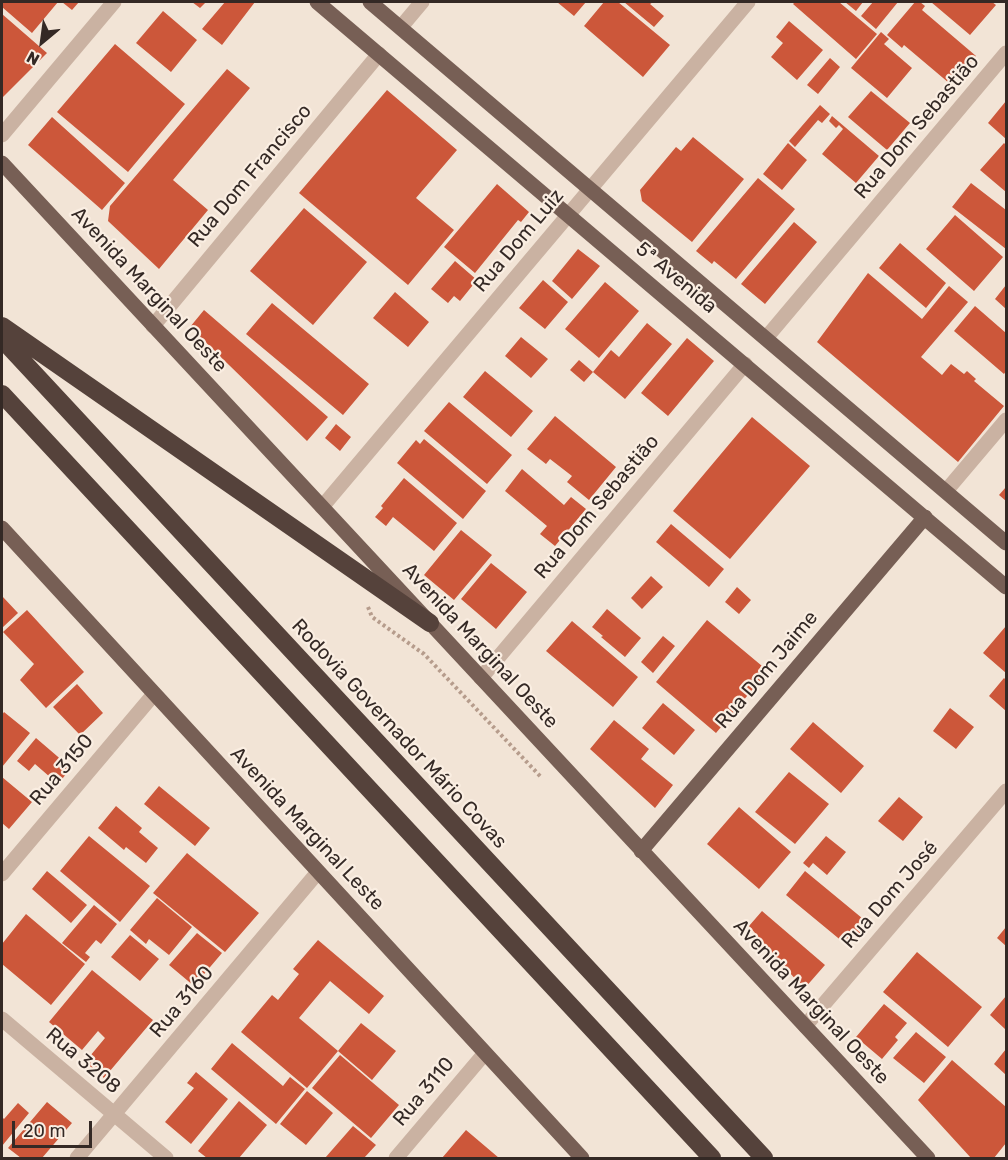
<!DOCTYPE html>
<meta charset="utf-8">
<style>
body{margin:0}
#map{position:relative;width:1008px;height:1160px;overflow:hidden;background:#f2e4d6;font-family:Rubik,sans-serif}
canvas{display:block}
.frame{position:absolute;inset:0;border:3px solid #342925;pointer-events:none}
.north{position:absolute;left:12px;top:12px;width:60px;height:60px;-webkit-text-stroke:4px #faeee2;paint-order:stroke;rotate:209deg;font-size:16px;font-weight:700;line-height:24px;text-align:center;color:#342925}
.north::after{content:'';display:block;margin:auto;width:21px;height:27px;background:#342925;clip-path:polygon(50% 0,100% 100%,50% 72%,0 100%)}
.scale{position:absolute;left:12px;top:1121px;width:80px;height:27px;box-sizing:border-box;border:3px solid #342925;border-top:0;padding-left:8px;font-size:18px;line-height:21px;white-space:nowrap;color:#342925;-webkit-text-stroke:4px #faeee2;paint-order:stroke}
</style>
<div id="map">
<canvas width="1008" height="1160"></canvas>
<div class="frame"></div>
<div class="north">N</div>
<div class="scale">20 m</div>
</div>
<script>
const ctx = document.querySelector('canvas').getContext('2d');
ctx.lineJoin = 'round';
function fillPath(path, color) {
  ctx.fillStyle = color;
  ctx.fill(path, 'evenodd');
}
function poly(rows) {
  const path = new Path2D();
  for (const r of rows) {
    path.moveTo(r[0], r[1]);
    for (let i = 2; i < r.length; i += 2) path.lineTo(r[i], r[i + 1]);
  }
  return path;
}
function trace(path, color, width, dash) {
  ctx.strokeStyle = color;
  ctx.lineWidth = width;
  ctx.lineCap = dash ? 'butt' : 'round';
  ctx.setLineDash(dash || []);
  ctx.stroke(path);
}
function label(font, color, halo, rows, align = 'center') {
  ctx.font = font + ' Rubik,sans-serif';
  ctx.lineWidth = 4.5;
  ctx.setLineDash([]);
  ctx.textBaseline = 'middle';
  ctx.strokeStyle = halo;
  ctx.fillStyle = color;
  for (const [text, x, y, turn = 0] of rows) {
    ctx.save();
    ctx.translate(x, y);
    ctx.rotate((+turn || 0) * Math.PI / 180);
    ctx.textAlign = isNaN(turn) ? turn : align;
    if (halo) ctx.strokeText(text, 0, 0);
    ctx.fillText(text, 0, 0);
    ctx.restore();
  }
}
fillPath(poly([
 [2,2,58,2,32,33,2,7],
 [62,2,79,2,72,10],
 [192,2,206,2,200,8],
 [225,2,255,2,222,45,202,29],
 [557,2,586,2,574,16],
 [604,2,618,2,670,45,643,77,584,26],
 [624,2,653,2,650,4,664,16,654,27],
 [795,2,839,2,877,34,856,59,793,4],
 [845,2,863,2,856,11],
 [873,2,898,2,876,29,861,16],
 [915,2,920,2,925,6,922,10,976,56,958,77,956,75,949,83,904,45,902,48,887,35],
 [931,2,992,2,996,5,970,35],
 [163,11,197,40,171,72,136,43],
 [2,14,47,53,2,98],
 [789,21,823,50,797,80,771,57,783,43,776,37],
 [881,32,889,39,884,44,912,68,887,98,851,68],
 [115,44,185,104,128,172,57,112],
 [830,58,840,67,818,94,807,85],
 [227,69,250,88,173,180,208,210,159,269,108,221,110,206],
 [387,90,457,150,416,198,454,230,408,285,299,193],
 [871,91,910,123,887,150,848,117],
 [1006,101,1006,139,988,123],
 [820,105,830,114,822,123,818,120,795,147,789,141],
 [832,116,879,156,856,183,822,154,843,129,839,125,836,128,829,121],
 [52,117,125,183,102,210,28,145],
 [693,137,744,179,692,242,642,201,640,190,676,147,681,151],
 [788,143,807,160,782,190,763,174],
 [1004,143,1006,145,1006,192,980,170],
 [758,178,795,209,736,279,714,261,712,264,696,251],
 [971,183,1006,210,1006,249,952,207],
 [497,184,529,212,521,222,518,220,475,273,444,247],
 [304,208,367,262,313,325,250,271],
 [955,215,1003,257,974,291,926,249],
 [794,222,817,242,765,304,741,284],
 [900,243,946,283,926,308,879,268],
 [578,249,600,266,572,299,552,281],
 [455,261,477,280,460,301,454,296,448,303,431,289],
 [868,273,922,319,949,286,968,302,921,357,942,375,951,364,964,374,967,371,976,379,974,381,1004,406,958,462,817,342],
 [543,280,568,302,545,329,519,308],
 [605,282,639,311,599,358,565,329],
 [1006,285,1006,309,995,299],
 [395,292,429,322,408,347,373,318],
 [272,303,369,384,343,415,246,334],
 [975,306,1006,333,1006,371,1004,374,954,331],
 [204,310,328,417,307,441,190,327],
 [647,323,672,344,625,399,593,372,611,350,619,357],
 [521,337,548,359,531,378,505,356],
 [687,338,714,361,668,416,641,393],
 [579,360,593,372,584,382,570,370],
 [485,371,533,411,511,437,463,397],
 [449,402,512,455,487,484,424,431],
 [555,416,616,467,589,500,567,482,572,476,550,459,546,464,527,449],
 [752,417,810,466,730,559,673,511],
 [336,424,351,437,340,451,325,438],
 [424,439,486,491,463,519,397,463,416,440,420,444],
 [522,469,564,505,571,497,586,509,555,546,540,534,547,526,505,491],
 [404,478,457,523,434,551,393,517,386,526,375,517,383,508,381,506],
 [1006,487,1006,501,999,495],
 [671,524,724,569,709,587,656,542],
 [461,530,492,555,454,600,424,575],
 [491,563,527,592,496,629,461,599],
 [651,576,663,587,642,609,631,598],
 [737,587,751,600,739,614,725,602],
 [2,596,18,613,2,628],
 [607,609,641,638,625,657,601,637,603,636,592,627],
 [27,610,84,672,46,708,20,680,34,664,3,632],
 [707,620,768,671,716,733,656,682],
 [572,621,638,677,613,707,546,651],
 [1006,626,1006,673,983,653],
 [663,636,675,646,653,673,641,662],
 [1004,678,1006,680,1006,711,989,696],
 [77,684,103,713,80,735,53,707],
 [663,703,695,730,674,755,642,728],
 [950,708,974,727,956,749,933,731],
 [4,712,30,733,2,767,2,715],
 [614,720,649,749,641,759,673,785,655,808,590,749],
 [813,722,864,766,841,793,790,749],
 [36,738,71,768,58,784,35,764,29,771,17,761],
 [789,772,829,804,795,844,755,812],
 [2,777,32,802,9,829,2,823],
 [159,786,210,828,195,846,144,804],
 [899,797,923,817,903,841,878,821],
 [116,806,142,828,139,832,158,848,146,863,126,847,124,850,98,828],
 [739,807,791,852,759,889,707,844],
 [89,836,150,886,120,922,60,871],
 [826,836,846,852,827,875,813,863,809,868,803,863],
 [187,853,259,913,225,952,153,893],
 [47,871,87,905,71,923,32,889],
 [805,871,868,923,849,947,786,895],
 [157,898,192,927,169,955,149,939,146,944,130,930],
 [94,905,117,924,101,944,96,940,85,953,90,957,86,962,62,943],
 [762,911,825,965,804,989,749,926],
 [26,914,85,964,51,1005,2,964,2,944],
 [1006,927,1006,946,997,938],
 [197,933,222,953,194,986,169,965],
 [130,935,159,959,140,981,111,957],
 [318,940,384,996,369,1014,330,981,299,1018,338,1051,361,1023,396,1051,372,1080,338,1051,307,1088,241,1032,272,995,278,1000,299,974,293,969],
 [917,952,982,1007,948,1047,883,992],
 [92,970,153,1020,104,1078,85,1062,105,1038,98,1031,82,1050,49,1022],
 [1006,996,1006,1027,1005,1029,990,1015],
 [884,1004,907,1023,895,1037,898,1040,882,1059,856,1037],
 [916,1032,946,1057,924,1083,893,1058],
 [232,1043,283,1086,290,1077,305,1089,276,1124,211,1069],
 [1006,1049,1006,1075,994,1064],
 [340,1055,399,1105,371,1138,312,1088],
 [952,1060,1006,1107,1006,1143,994,1158,971,1158,918,1100],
 [196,1072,228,1099,191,1144,165,1122,194,1088,187,1083],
 [307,1091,333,1113,306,1145,280,1124],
 [239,1101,267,1125,239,1158,207,1158,198,1151],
 [47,1102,72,1123,42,1158,21,1158,8,1148],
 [18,1103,29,1113,2,1146,2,1117,4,1119],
 [353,1126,376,1145,364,1158,325,1158],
 [466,1130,499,1158,442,1158]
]), '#cc573a');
trace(poly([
 [368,607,372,617,424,654,541,777]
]), '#b69c8c', 4, [3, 3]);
trace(poly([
 [401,27,422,2],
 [2,135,114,2],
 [153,326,379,54],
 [766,338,1006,53],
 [946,491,1006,420],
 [322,507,748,2],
 [481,678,745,364],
 [2,874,154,694],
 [2,1019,166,1158],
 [805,1026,1006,791],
 [77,1158,318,872],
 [396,1158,485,1053]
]), '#cab2a2', 15);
trace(poly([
 [317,2,1006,587],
 [370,2,1006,543],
 [2,163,928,1158],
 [2,528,582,1158],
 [641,851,925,517]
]), '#775f55', 15);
trace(poly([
 [2,326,430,623],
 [2,339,764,1158],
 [2,394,712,1158]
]), '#55423b', 18);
label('20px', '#342925', '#faeee2', [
 ["Rua Dom Sebastião",917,127,-50],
 ["Rua Dom Francisco",250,176,-50],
 ["Rua Dom Luiz",519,241,-50],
 ["5ª Avenida",676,278,40],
 ["Avenida Marginal Oeste",149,290,47],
 ["Rua Dom Sebastião",597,507,-50],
 ["Avenida Marginal Oeste",480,646,47],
 ["Rua Dom Jaime",767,670,-50],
 ["Rodovia Governador Mário Covas",399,734,47],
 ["Rua 3150",62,770,-50],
 ["Avenida Marginal Leste",307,829,47],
 ["Rua Dom José",890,895,-49],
 ["Rua 3160",182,1002,-50],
 ["Avenida Marginal Oeste",811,1002,47],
 ["Rua 3208",83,1061,40],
 ["Rua 3110",424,1092,-50]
]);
</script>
